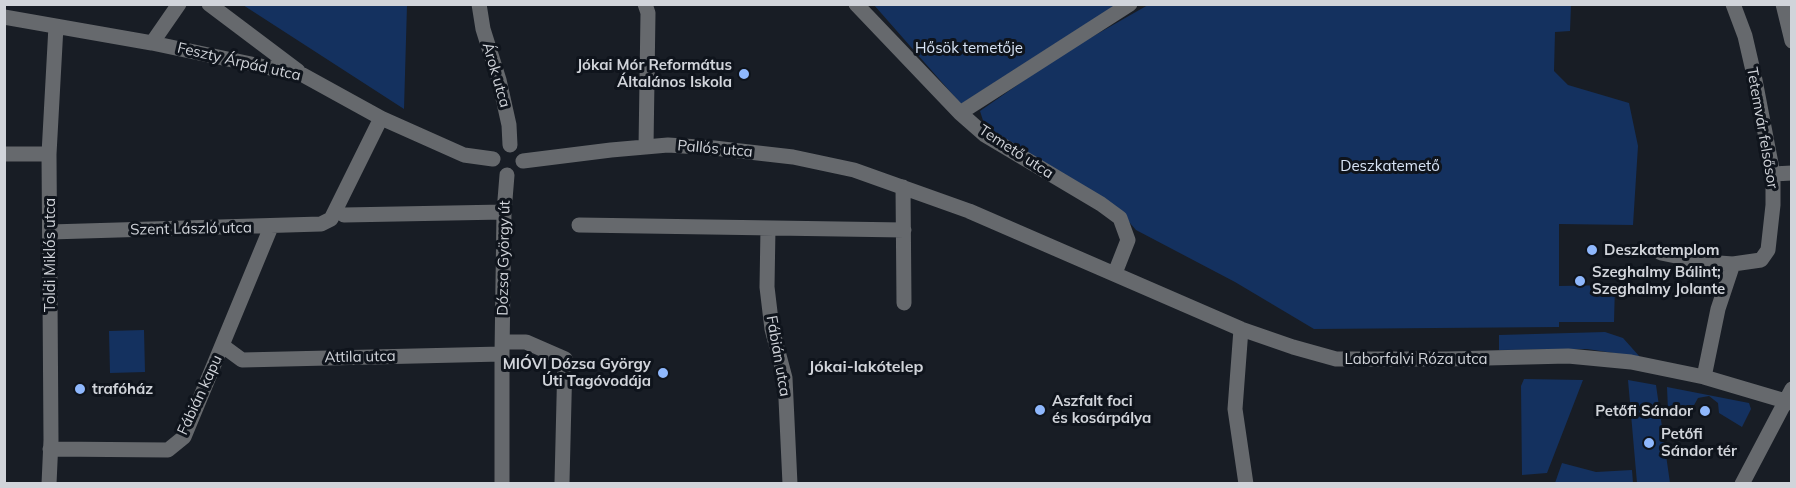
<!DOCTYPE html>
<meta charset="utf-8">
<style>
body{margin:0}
#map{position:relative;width:1796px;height:488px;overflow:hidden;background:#181d25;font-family:Mulish,sans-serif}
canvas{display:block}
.frame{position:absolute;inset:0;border:6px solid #d1d4da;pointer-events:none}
</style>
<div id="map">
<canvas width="1796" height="488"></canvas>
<div class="frame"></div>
</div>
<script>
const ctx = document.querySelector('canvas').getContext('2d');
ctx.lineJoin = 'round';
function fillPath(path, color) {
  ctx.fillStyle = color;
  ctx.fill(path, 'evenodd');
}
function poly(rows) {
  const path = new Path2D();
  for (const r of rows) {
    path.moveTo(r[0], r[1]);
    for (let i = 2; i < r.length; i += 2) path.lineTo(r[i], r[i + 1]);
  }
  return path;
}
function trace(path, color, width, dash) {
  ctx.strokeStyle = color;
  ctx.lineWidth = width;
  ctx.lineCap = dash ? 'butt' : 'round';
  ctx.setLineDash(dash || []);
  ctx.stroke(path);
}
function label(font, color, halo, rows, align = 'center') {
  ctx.font = font + ' Mulish,sans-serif';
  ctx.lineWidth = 6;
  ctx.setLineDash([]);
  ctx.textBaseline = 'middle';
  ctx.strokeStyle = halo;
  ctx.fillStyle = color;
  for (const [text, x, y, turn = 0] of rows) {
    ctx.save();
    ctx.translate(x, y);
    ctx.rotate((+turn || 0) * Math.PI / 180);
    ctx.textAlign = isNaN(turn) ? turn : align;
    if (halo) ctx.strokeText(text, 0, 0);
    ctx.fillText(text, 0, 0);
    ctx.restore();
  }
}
fillPath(poly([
 [243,5,407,5,404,109],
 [874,5,1116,5,961,104],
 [1148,5,1571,5,1570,31,1555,32,1554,71,1568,85,1629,103,1638,146,1633,225,1559,224,1559,286,1615,285,1614,322,1559,322,1559,327,1314,329,1235,282,1136,230,1122,214,986,130,980,111,1062,54],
 [144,330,145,372,110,373,109,331],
 [1605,332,1623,338,1640,357,1587,349,1499,350,1499,335],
 [1524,379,1583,380,1547,473,1522,475,1521,386],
 [1628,380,1656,385,1670,483,1637,483],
 [1667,387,1749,403,1751,409,1742,427,1719,413,1718,403,1709,396,1698,398,1693,407,1668,410],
 [1562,463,1596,472,1632,470,1633,483,1555,483]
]), '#14315f');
trace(poly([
 [209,4,298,71],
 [479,4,483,29,499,80,509,125,510,145],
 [645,4,648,13,646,147],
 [856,4,960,113,985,135,1101,204,1120,218,1128,240,1115,273],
 [1783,4,1792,41],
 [4,17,152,43,303,75,381,118,464,155,493,159],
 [152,43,179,4],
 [960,113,1130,4],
 [4,154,49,154],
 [523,161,611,150,668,145,714,148,793,157,854,170,969,211,1241,329,1293,347,1336,359,1447,359,1568,356,1631,362,1704,377,1792,403],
 [1773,174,1792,173],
 [903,187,904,303],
 [344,215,504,212],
 [579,225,904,230],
 [768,228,767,287,772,329,785,378,790,484],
 [50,232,321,224,331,219,381,118],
 [1661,253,1705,262,1733,264,1761,260,1768,250,1773,205,1773,174,1754,75,1745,36,1733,4],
 [1241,329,1235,409,1246,484],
 [503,342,526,342,565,359,562,482],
 [223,346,242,360,502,354],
 [1704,377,1718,309,1733,264],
 [50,449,168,450,184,437,271,227],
 [49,484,51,440,49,154,56,26],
 [502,484,502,354,504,212,507,175],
 [1742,484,1792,389]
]), '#66696d', 15);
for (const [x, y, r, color] of [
 [744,74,6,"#8fb8fd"],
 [1592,250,6,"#8fb8fd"],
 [1580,281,6,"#8fb8fd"],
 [663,373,6,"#8fb8fd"],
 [80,389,6,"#8fb8fd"],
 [1040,410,6,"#8fb8fd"],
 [1705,411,6,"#8fb8fd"],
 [1649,443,6,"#8fb8fd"]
]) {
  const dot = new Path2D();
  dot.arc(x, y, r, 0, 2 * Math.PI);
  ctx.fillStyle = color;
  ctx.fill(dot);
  trace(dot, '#0f141c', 2);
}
label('15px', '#d8e4f6', '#0f141c', [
 ["Hősök temetője",969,48],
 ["Deszkatemető",1390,166]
]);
label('15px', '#d1d4da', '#0f141c', [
 ["Feszty Árpád utca",239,62,13],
 ["Árok utca",496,75,74],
 ["Tetemvár felsősor",1762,128,80],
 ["Pallós utca",715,149,5],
 ["Temető utca",1016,152,33],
 ["Szent László utca",191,229,-1],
 ["Toldi Miklós utca",50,255,-90],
 ["Dózsa György út",504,258,-89],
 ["Fábián utca",778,356,80],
 ["Attila utca",360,357,-1],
 ["Laborfalvi Róza utca",1416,359],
 ["Fábián kapu",200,395,-65]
]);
label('bold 15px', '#d1d4da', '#0f141c', [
 ["Jókai Mór Református",732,65,"right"],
 ["Általános Iskola",732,82,"right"],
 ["Deszkatemplom",1604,250],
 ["Szeghalmy Bálint;",1592,272],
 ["Szeghalmy Jolante",1592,289],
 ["MIÓVI Dózsa György",651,364,"right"],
 ["Úti Tagóvodája",651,381,"right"],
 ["trafóház",92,389],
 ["Aszfalt foci",1052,401],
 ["és kosárpálya",1052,418],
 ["Petőfi Sándor",1693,411,"right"],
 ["Petőfi",1661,434],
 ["Sándor tér",1661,451]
], 'left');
label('bold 16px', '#d1d4da', '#0f141c', [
 ["Jókai-lakótelep",866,367]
]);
</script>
